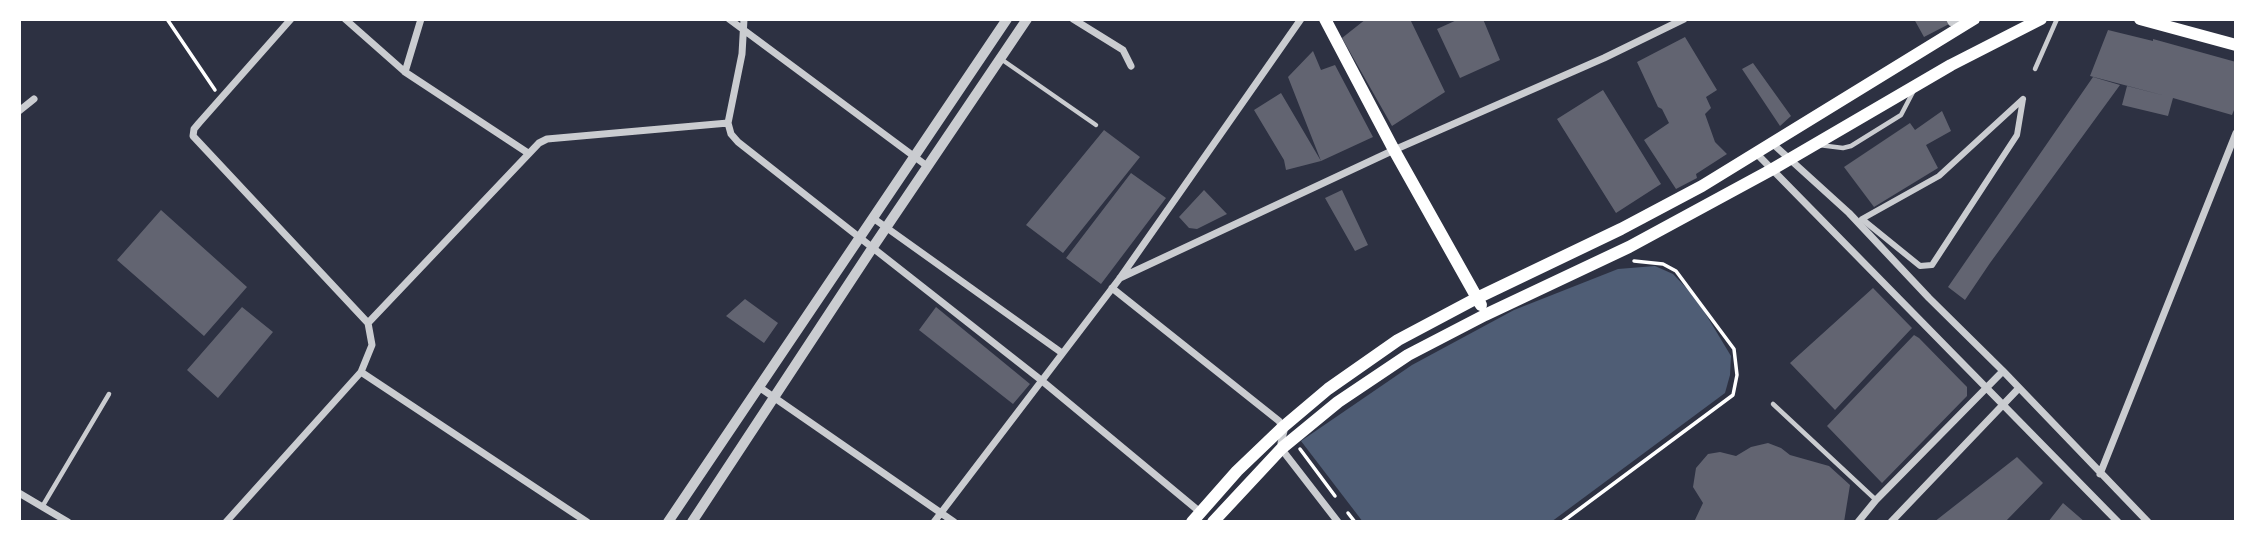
<!DOCTYPE html>
<style>
body{margin:0}
#map{position:relative;width:2255px;height:541px;overflow:hidden;background:#2d3142;font-family:"IBM Plex Sans",sans-serif}
canvas{display:block}
.frame{position:absolute;inset:0;border:21px solid #fff;pointer-events:none}
</style>
<div id="map">
<canvas width="2255" height="541"></canvas>
<div class="frame"></div>
</div>
<script>
const ctx = document.querySelector('canvas').getContext('2d');
ctx.lineJoin = 'round';
function fillPath(path, color) {
  ctx.fillStyle = color;
  ctx.fill(path, 'evenodd');
}
function poly(rows) {
  const path = new Path2D();
  for (const r of rows) {
    path.moveTo(r[0], r[1]);
    for (let i = 2; i < r.length; i += 2) path.lineTo(r[i], r[i + 1]);
  }
  return path;
}
function trace(path, color, width, dash) {
  ctx.strokeStyle = color;
  ctx.lineWidth = width;
  ctx.lineCap = dash ? 'butt' : 'round';
  ctx.setLineDash(dash || []);
  ctx.stroke(path);
}
fillPath(poly([
 [1655,266,1673,274,1696,298,1731,356,1730,375,1725,393,1551,522,1363,522,1301,441,1412,365,1514,310,1618,269]
]), '#4f5d75');
fillPath(poly([
 [1366,19,1410,19,1445,92,1392,126,1342,38],
 [1459,19,1483,19,1500,60,1460,78,1437,29],
 [1914,19,1949,19,1951,23,1924,37],
 [2108,30,2153,41,2153,39,2236,62,2236,105,2232,115,2173,98,2168,116,2122,105,2127,86,2166,96,2090,76],
 [1685,37,1717,90,1706,97,1711,108,1705,114,1715,142,1727,154,1696,174,1697,178,1676,189,1644,140,1669,123,1662,109,1658,107,1637,62],
 [1313,51,1321,70,1335,65,1373,137,1321,161,1288,77],
 [1753,63,1791,116,1780,126,1742,69],
 [2093,77,2120,85,1990,263,1965,300,1948,287],
 [1603,90,1661,184,1616,213,1557,119],
 [1281,93,1321,161,1286,170,1284,160,1254,110],
 [1942,111,1951,131,1926,145,1938,168,1874,207,1844,167,1910,123,1915,130],
 [1104,130,1140,157,1063,253,1026,225],
 [1131,173,1166,198,1101,284,1066,258],
 [1204,190,1227,214,1197,229,1189,228,1179,217],
 [1342,190,1368,245,1355,251,1325,198],
 [161,210,247,287,204,336,117,260],
 [1873,288,1912,328,1835,410,1790,363],
 [745,299,778,323,764,343,726,316],
 [242,307,273,332,218,398,187,370],
 [936,307,1030,384,1013,404,919,330],
 [1914,335,1919,338,1967,387,1967,396,1882,483,1827,426],
 [1768,443,1781,448,1790,455,1829,466,1850,485,1844,522,1694,522,1703,503,1693,487,1696,468,1708,454,1720,452,1736,456,1751,447],
 [2017,457,2043,483,2005,522,1934,522],
 [2063,503,2085,522,2048,522]
]), '#626471');
trace(poly([
 [167,19,215,90],
 [1300,449,1335,496],
 [1348,513,1355,522],
 [1562,522,1733,395,1737,375,1734,349,1676,271,1663,264,1634,261]
]), '#fff', 3.5);
trace(poly([
 [1001,59,1096,125],
 [2035,69,2057,19],
 [1819,145,1843,148,1851,146,1901,115,1913,92],
 [1773,404,1876,500],
 [42,507,109,394]
]), '#caccd0', 4.5);
trace(poly([
 [1949,19,1951,23,1960,19],
 [2023,99,2017,135,1932,265,1920,266,1862,219,1939,176,2023,99]
]), '#caccd0', 6);
trace(poly([
 [291,19,199,123,194,129,193,136,368,323],
 [345,19,405,72,528,153],
 [729,19,927,166],
 [744,19,742,54,728,123,731,134,738,142,1041,380,1200,512],
 [1073,19,1123,50,1131,66],
 [405,72,421,19],
 [19,111,34,99],
 [1773,144,1849,213,1929,298,2003,371,2148,522],
 [1757,154,2118,522],
 [873,218,1062,353],
 [1120,278,1394,150,1604,58,1684,19],
 [1112,288,1279,421,1284,431,1281,443,1283,451,1338,522],
 [361,372,587,522],
 [759,387,954,522],
 [2100,474,2236,133],
 [19,493,68,522],
 [226,522,361,372,372,345,368,323,539,143,547,139,728,123],
 [934,522,1120,278,1301,19],
 [1858,522,1876,500,2003,371],
 [1891,522,2019,388]
]), '#caccd0', 7);
trace(poly([
 [668,522,1007,19],
 [692,522,873,247,1027,19]
]), '#caccd0', 10);
trace(poly([
 [1325,19,1394,150,1481,305],
 [2140,19,2236,45],
 [1192,522,1237,471,1283,427,1328,389,1398,340,1477,298,1621,229,1702,186,1974,19],
 [1213,522,1282,448,1338,402,1408,355,1485,315,1629,247,1771,170,1951,65,2041,19]
]), '#fff', 12);
</script>
